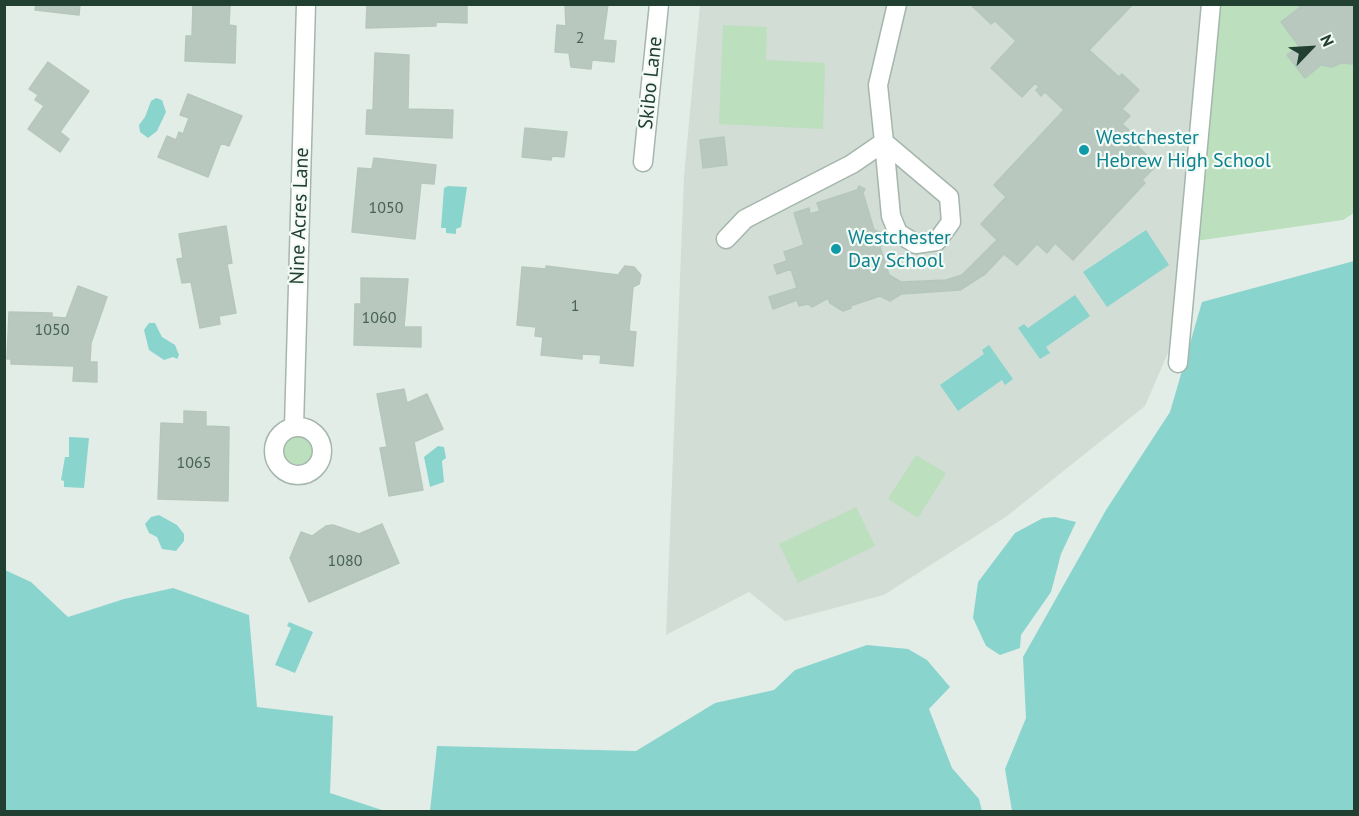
<!DOCTYPE html>
<style>
body{margin:0}
#map{position:relative;width:1359px;height:816px;overflow:hidden;background:#e3ede7;font-family:"PT Sans",sans-serif}
canvas{display:block}
.frame{position:absolute;inset:0;border:6px solid #224031;pointer-events:none}
.north{position:absolute;left:1281px;top:18px;width:60px;height:60px;-webkit-text-stroke:4px #f4faf6;paint-order:stroke;rotate:65deg;font-size:16px;font-weight:700;line-height:24px;text-align:center;color:#224031}
.north::after{content:'';display:block;margin:auto;width:21px;height:27px;background:#224031;clip-path:polygon(50% 0,100% 100%,50% 72%,0 100%)}
</style>
<div id="map">
<canvas width="1359" height="816"></canvas>
<div class="frame"></div>
<div class="north">N</div>
</div>
<script>
const ctx = document.querySelector('canvas').getContext('2d');
ctx.lineJoin = 'round';
function fillPath(path, color) {
  ctx.fillStyle = color;
  ctx.fill(path, 'evenodd');
}
function poly(rows) {
  const path = new Path2D();
  for (const r of rows) {
    if (r.length === 3) {
      path.moveTo(r[0] + r[2], r[1]);
      path.arc(r[0], r[1], r[2], 0, 2 * Math.PI);
      continue;
    }
    path.moveTo(r[0], r[1]);
    for (let i = 2; i < r.length; i += 2) path.lineTo(r[i], r[i + 1]);
  }
  return path;
}
function trace(path, color, width, dash) {
  ctx.strokeStyle = color;
  ctx.lineWidth = width;
  ctx.lineCap = dash ? 'butt' : 'round';
  ctx.setLineDash(dash || []);
  ctx.stroke(path);
}
function label(font, color, halo, rows, align = 'center') {
  ctx.font = font + ' "PT Sans",sans-serif';
  ctx.lineWidth = 4.5;
  ctx.setLineDash([]);
  ctx.textBaseline = 'middle';
  ctx.strokeStyle = halo;
  ctx.fillStyle = color;
  for (const [text, x, y, turn = 0] of rows) {
    ctx.save();
    ctx.translate(x, y);
    ctx.rotate((+turn || 0) * Math.PI / 180);
    ctx.textAlign = isNaN(turn) ? turn : align;
    if (halo) ctx.strokeText(text, 0, 0);
    ctx.fillText(text, 0, 0);
    ctx.restore();
  }
}
fillPath(poly([
 [700,5,1208,5,1174,339,1145,406,1007,516,884,595,785,621,749,592,666,635,684,176]
]), '#d1ddd5');
fillPath(poly([
 [1208,5,1354,5,1354,213,1343,220,1188,242],
 [723,25,767,27,766,60,825,63,823,129,719,124],
 [299,450,15],
 [916,455,946,473,918,518,888,499],
 [856,507,875,546,798,583,779,544]
]), '#bcdfbd');
fillPath(poly([
 [156,98,162,100,166,112,157,131,148,138,140,132,139,125,145,117,151,101],
 [448,186,467,187,461,227,456,229,456,234,446,233,446,228,441,228,444,188],
 [1146,230,1169,265,1107,307,1083,272],
 [1354,261,1354,811,1012,811,1005,769,1026,718,1023,657,1106,510,1170,412,1202,302],
 [1075,295,1090,316,1046,347,1050,353,1040,359,1018,328,1024,324,1028,328],
 [149,323,155,323,162,337,175,345,179,355,177,359,173,357,164,360,149,350,144,330],
 [989,345,1013,379,1005,385,1002,380,958,411,940,385,984,354,982,350],
 [69,437,89,438,84,488,64,487,64,481,61,480,65,457,69,457],
 [438,446,444,447,446,458,442,461,444,482,430,487,424,457],
 [159,515,177,525,184,534,184,541,176,551,162,549,157,537,149,533,145,524,151,517],
 [1055,517,1076,522,1061,554,1051,592,1021,635,1020,648,1000,655,986,646,973,618,978,582,1015,533,1043,518],
 [5,570,31,582,68,617,124,599,173,588,249,615,257,707,333,716,330,793,385,811,5,811],
 [289,622,313,632,295,673,275,665,291,628,287,626],
 [867,645,908,649,927,660,950,687,929,709,952,768,979,799,982,811,430,811,437,746,636,751,715,703,774,690,795,670]
]), '#8ad4ce');
const building = poly([
 [36,4,80,4,79,15,35,10,36,4],
 [193,4,230,4,229,25,236,26,235,63,185,61,186,36,192,36,193,4],
 [367,4,467,4,467,23,436,22,436,26,366,28,367,4],
 [565,4,608,4,603,40,616,41,614,62,592,60,591,69,571,67,569,53,555,52,557,25,566,26,565,4],
 [970,4,1133,4,1089,50,1119,77,1122,74,1139,90,1122,109,1130,116,1122,124,1129,130,1125,134,1157,165,1142,180,1145,183,1073,260,1055,243,1047,253,1037,244,1017,265,1004,254,985,274,960,290,901,294,901,282,946,280,962,275,997,240,981,224,1006,197,994,185,1064,110,1045,92,1041,96,1036,90,1039,87,1035,83,1022,97,991,68,1016,41,995,21,991,24,970,4],
 [1300,4,1354,4,1354,64,1341,63,1332,67,1321,65,1305,78,1287,55,1299,46,1281,22,1299,8,1300,4],
 [375,53,409,55,408,109,453,110,452,138,366,134,367,110,373,110,375,53],
 [48,62,89,91,60,132,69,139,60,152,28,129,44,106,35,100,38,95,29,89,48,62],
 [188,94,242,116,229,146,221,143,208,177,158,157,167,136,176,140,179,132,183,134,189,118,180,115,188,94],
 [525,128,567,132,564,157,552,156,551,160,522,157,525,128],
 [724,137,727,165,703,168,700,140,724,137],
 [374,158,436,165,434,184,421,183,415,239,352,232,358,168,372,169,374,158],
 [859,186,865,189,863,193,874,230,880,232,883,242,880,247,889,275,901,282,901,294,890,301,880,296,850,306,851,308,843,311,830,303,828,298,812,307,808,304,799,306,797,300,773,309,769,297,797,288,791,269,777,274,774,265,787,261,784,252,804,245,794,213,809,208,810,214,820,211,817,203,857,190,859,186],
 [226,226,232,263,227,264,236,313,219,316,220,324,200,328,191,282,182,283,177,259,183,258,179,234,226,226],
 [546,266,618,275,625,266,634,267,641,275,639,284,633,287,629,331,636,332,633,366,600,363,601,355,582,354,582,359,541,355,543,337,535,336,536,327,517,325,522,267,546,269,546,266],
 [361,278,408,279,404,327,421,327,421,347,354,345,355,304,361,304,361,278],
 [78,286,107,297,91,343,90,362,97,362,97,382,73,381,74,366,11,364,11,359,7,359,9,312,52,313,52,317,66,318,78,286],
 [404,389,407,403,427,394,443,429,414,442,423,490,389,496,380,448,387,447,377,394,404,389],
 [184,411,206,412,206,426,229,427,228,501,158,499,161,423,184,424,184,411],
 [382,524,399,563,309,602,290,558,301,532,312,536,326,526,333,525,359,534,382,524]
]);
fillPath(building, '#b8c8bf');
trace(building, '#b5c7bc', 1.5);
const minor = poly([
 [884,142,949,197,951,222,937,241,916,244,898,233,891,216,884,142,878,85,897,4],
 [643,162,659,4],
 [726,239,745,219,852,164,884,142],
 [1178,363,1211,4],
 [298,451,24],
 [294,427,306,4]
]);
trace(minor, '#a5b6ad', 21);
trace(minor, '#fff', 18);
for (const [x, y, r, color] of [
 [1084,150,6,"#0f9aa8"],
 [836,249,6,"#0f9aa8"]
]) {
  const dot = new Path2D();
  dot.arc(x, y, r, 0, 2 * Math.PI);
  ctx.fillStyle = color;
  ctx.fill(dot);
  trace(dot, '#f4faf6', 2);
}
label('16px', '#486254', null, [
 ["2",580,38],
 ["1050",386,208],
 ["1",575,306],
 ["1060",379,318],
 ["1050",52,330],
 ["1065",194,463],
 ["1080",345,561]
]);
label('20px', '#224031', '#f4faf6', [
 ["Skibo Lane",651,83,-84],
 ["Nine Acres Lane",300,216,-88]
]);
label('20px', '#0d838f', '#f4faf6', [
 ["Westchester",1096,138],
 ["Hebrew High School",1096,161],
 ["Westchester",848,238],
 ["Day School",848,261]
], 'left');
</script>
